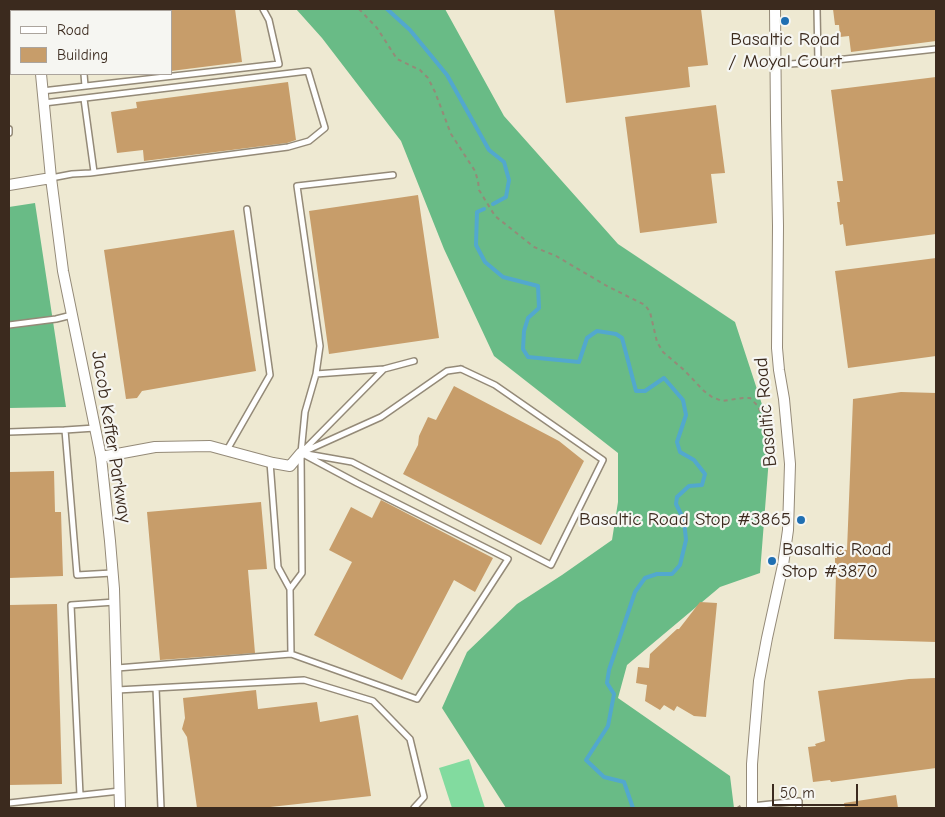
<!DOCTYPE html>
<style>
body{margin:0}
#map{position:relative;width:945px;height:817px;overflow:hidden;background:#eee9d2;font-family:"Comic Neue",sans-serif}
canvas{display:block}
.frame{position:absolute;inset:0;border:10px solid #3b2a1e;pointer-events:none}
.legend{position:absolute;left:10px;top:10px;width:162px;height:65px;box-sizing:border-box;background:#f6f6f2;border:1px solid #aba49d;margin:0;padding:6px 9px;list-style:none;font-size:15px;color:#3b2a1e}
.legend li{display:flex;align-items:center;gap:10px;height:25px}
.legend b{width:25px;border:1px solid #aba49d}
.scale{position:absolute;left:772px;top:784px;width:86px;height:22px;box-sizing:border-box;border:2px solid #3b2a1e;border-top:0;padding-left:6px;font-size:15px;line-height:18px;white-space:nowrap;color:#3b2a1e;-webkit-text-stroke:4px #f6f6f2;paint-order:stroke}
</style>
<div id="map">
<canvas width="945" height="817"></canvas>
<div class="frame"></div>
<ul class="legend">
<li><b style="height:6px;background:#fff"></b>Road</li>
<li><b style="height:14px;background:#c79d6a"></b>Building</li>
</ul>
<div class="scale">50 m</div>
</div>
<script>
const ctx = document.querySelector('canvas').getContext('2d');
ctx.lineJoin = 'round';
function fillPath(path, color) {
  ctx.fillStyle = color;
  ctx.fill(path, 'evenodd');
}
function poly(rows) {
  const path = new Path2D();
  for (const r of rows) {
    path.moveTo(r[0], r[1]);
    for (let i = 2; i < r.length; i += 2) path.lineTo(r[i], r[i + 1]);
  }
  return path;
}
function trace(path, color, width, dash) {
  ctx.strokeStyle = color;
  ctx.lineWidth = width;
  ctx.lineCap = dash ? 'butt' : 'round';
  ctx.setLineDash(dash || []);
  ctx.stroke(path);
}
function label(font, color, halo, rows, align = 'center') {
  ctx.font = font + ' "Comic Neue",sans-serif';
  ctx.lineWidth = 4.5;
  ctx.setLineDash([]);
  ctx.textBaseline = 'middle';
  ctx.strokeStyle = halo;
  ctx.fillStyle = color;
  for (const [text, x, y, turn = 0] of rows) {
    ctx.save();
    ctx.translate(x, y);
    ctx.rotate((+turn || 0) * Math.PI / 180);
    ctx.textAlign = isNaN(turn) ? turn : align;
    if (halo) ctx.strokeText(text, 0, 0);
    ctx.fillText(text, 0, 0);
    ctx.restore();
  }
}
fillPath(poly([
 [469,759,485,808,452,808,439,768]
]), '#82db9f');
fillPath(poly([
 [296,9,445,9,504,116,618,244,735,322,771,432,760,573,720,587,627,665,618,698,730,776,734,808,506,808,442,708,467,652,517,604,562,575,612,540,618,502,618,453,494,356,444,249,401,141,322,38],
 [35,203,66,407,9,408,9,207]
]), '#69bb86');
trace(poly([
 [387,9,410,30,447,75,489,150,504,162,509,180,506,197,493,204],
 [484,209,477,212,476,245,485,262,503,277,538,286,539,308,528,318,524,331,523,349,528,357,579,362,587,338,597,331,616,334,622,338,636,391,645,391,664,378,683,400,686,415,677,442,680,452,694,460,705,474,702,485,689,486,677,497,676,504,684,520,686,540,680,565,672,574,657,574,645,578,635,592,609,670,607,683,614,694,608,726,586,760,604,777,624,782,633,808]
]), '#52a8ce', 4);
fillPath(poly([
 [171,9,235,9,242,62,171,71],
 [554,9,701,9,708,65,688,67,690,87,566,103],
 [833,9,936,9,936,41,851,52,849,36,840,37,839,25,835,25],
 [936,77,936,234,846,246,843,224,840,225,837,202,840,202,837,181,843,181,831,90],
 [288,82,296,140,287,143,144,161,143,150,117,153,111,112,137,108,136,102],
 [716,105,725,173,711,174,717,223,640,233,625,117],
 [418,195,439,338,329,354,309,211],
 [234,230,256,371,142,391,137,398,126,399,104,250],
 [936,258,936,356,848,368,835,271],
 [454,386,559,441,584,461,541,545,403,474,418,445,419,436,428,417,436,420],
 [901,392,936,393,936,642,834,639,836,575,835,575,835,558,837,558,837,549,847,550,853,399],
 [54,471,55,512,61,512,63,576,9,578,9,472],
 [381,500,493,558,475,592,454,580,402,680,314,635,352,562,329,550,351,507,372,518],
 [261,502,267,569,248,570,255,653,160,660,147,512],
 [700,602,717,603,706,717,694,716,677,706,674,711,664,705,660,710,645,701,647,685,636,683,638,667,649,668,650,654,677,629,679,629],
 [57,604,62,784,9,785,9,605],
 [935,678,936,768,831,782,830,780,813,782,808,747,816,746,815,744,825,741,818,691,909,679],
 [256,690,258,709,317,702,320,722,358,715,371,796,261,808,197,808,187,737,182,729,185,718,183,698],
 [896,795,898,808,845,808,844,803]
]), '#c79d6a');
const lane = poly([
 [76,9,77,11],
 [9,29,11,29],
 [818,62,936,49],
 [776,65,818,62,817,9],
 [84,74,85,86],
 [42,91,279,64,269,20,263,9],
 [84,99,94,172],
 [44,103,308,71,325,128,309,141,288,147,90,173,72,174,51,178],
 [9,129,9,133],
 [9,325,56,319,72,315],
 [461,369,495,385,603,460,551,565,352,462,301,453,381,417,447,371,461,369],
 [316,374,320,346,297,186,393,175],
 [95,428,65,430,77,575,112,573],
 [9,432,65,430],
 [227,450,270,375,247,209],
 [303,451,383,370],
 [301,453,357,483,508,559,417,699,291,654,290,589,302,573,301,453,305,412,316,374,384,369,414,361],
 [270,462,278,567,290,589],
 [117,668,291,654],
 [156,688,161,808],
 [117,690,304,680,373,701,410,739,424,797,414,808],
 [80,795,71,605,115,602],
 [9,803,120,791],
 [752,806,799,801,799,808]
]);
const street = poly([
 [34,9,34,11],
 [41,74,51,178,63,271,101,457,110,541,114,589,120,808],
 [9,185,51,178],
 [101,457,155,447,210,446,273,463,290,466,301,453],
 [752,808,752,764,759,681,767,638,783,565,788,530,790,464,784,399,779,370,777,348,778,226,776,120,775,9]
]);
trace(lane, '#948a78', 8);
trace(street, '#948a78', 12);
trace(poly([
 [359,9,377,28,397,59,420,70,428,78,435,92,451,134,475,171,478,181,479,190,495,216,534,247,556,256,607,286,645,305,650,312,657,342,663,352,684,370,704,391,712,397,722,401,743,398,750,398,758,406,764,421,770,425],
 [737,808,742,805]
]), '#948a78', 2, [4, 4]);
trace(lane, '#fff', 5);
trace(street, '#fff', 10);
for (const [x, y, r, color] of [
 [785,21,5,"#1f6fb2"],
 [801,520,5,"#1f6fb2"],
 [772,561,5,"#1f6fb2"]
]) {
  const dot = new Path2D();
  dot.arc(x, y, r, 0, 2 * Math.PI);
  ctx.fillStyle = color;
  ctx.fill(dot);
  trace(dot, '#f6f6f2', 2);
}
label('19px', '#3b2a1e', '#f6f6f2', [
 ["Basaltic Road",785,40],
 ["/ Moyal Court",785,62],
 ["Basaltic Road Stop #3865",791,520,"right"],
 ["Basaltic Road",782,550,"left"],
 ["Stop #3870",782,572,"left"]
]);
label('19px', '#3b2a1e', '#f6f6f2', [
 ["Basaltic Road",766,412,-95],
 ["Jacob Keffer Parkway",111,437,81]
]);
</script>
